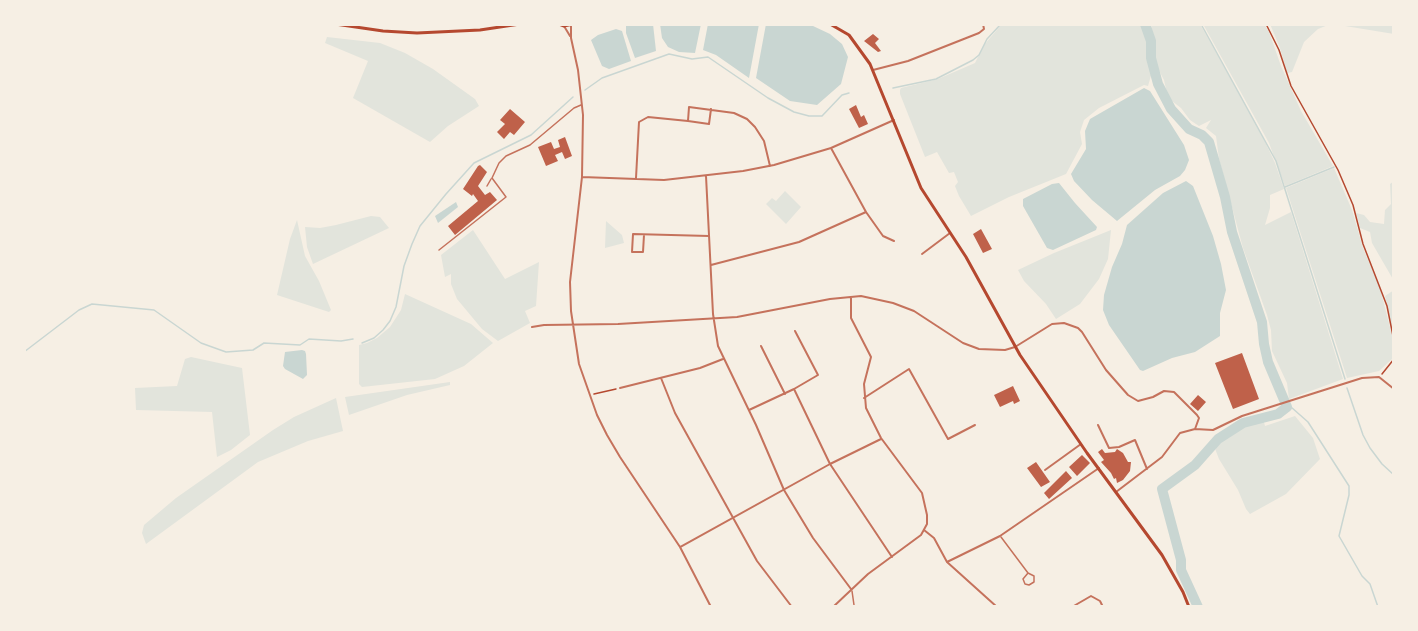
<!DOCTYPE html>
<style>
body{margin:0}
#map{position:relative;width:1418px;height:631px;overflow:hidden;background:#f6efe4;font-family:Helvetica,sans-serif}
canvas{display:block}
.frame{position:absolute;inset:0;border:26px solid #f6efe4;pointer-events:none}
</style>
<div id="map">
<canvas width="1418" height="631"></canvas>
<div class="frame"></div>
</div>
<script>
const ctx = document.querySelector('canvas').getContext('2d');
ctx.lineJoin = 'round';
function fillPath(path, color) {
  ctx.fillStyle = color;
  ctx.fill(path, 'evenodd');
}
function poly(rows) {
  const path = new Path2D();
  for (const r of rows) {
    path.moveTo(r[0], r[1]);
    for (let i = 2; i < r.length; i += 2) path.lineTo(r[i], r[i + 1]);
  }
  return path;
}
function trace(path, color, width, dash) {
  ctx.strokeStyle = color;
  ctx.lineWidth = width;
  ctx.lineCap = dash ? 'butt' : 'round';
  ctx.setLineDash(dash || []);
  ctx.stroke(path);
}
fillPath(poly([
 [1002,24,1143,24,1150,41,1149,62,1152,72,1148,86,1144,85,1099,108,1084,120,1080,132,1082,144,1066,174,1009,197,971,216,959,196,955,186,958,182,954,172,949,173,937,152,925,157,900,94,900,90,901,88,938,79,975,63,984,45],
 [1152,24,1200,24,1259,129,1275,163,1284,189,1270,195,1270,208,1265,225,1291,212,1343,379,1289,399,1287,383,1272,351,1271,330,1267,315,1243,248,1219,159,1216,136,1206,128,1211,120,1199,126,1190,120,1181,108,1168,98,1164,80,1152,57,1153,41,1150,33],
 [1203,24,1264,24,1269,32,1281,66,1301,111,1333,166,1285,186,1269,143],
 [1270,24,1394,24,1394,34,1345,26,1328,25,1318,29,1304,42,1292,72,1287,73,1280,48],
 [327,37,380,43,405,53,433,69,475,99,479,106,448,126,430,142,353,98,368,61,325,43],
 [1334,168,1352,210,1363,248,1380,288,1394,343,1392,359,1379,371,1347,378,1286,188],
 [1394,181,1394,281,1372,243,1370,232,1360,228,1356,213,1364,215,1370,222,1384,224,1385,210,1391,204,1390,184],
 [785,191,801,207,786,224,766,204,772,198,776,201],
 [371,216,380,217,389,228,313,264,307,247,305,227,320,228,336,225],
 [297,220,305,256,319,281,331,310,329,312,277,295,290,239],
 [606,221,622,235,624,243,605,248],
 [473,230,505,279,539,262,536,306,525,311,530,323,498,341,482,329,457,299,451,284,451,274,445,277,441,255],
 [1111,230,1108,259,1099,279,1080,304,1056,319,1046,304,1024,281,1018,270,1054,253],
 [1394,290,1394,336,1385,296],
 [405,294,471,324,493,343,464,366,435,379,362,387,359,384,359,345,367,343,377,338,390,327,401,310],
 [191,357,242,368,250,435,231,450,217,457,212,412,136,410,135,388,177,386,185,359],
 [450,382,450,385,407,395,349,415,345,397],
 [336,398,343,431,308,441,258,462,146,544,142,533,144,525,176,498,273,430,294,417],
 [1295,416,1313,438,1320,459,1286,494,1250,514,1246,509,1238,490,1219,459,1214,446,1230,433,1263,418,1265,426]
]), '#e2e4dc');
fillPath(poly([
 [626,24,653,24,656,51,635,58,626,33],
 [660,24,701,24,695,53,679,52,668,47,662,38],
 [708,24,759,24,749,78,716,55,703,50],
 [766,24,813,26,830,34,842,44,848,57,841,84,817,105,790,101,756,78],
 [616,29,622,31,631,61,609,69,602,66,591,40,598,35],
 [1144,88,1150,91,1184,145,1189,160,1185,170,1180,176,1155,190,1117,221,1092,200,1074,181,1071,174,1086,149,1085,131,1090,119],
 [1186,181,1193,186,1213,236,1221,264,1226,290,1220,313,1220,336,1195,352,1172,358,1143,371,1140,370,1109,325,1103,310,1104,295,1112,267,1122,244,1127,225,1163,193],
 [1059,183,1075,203,1097,227,1096,230,1053,250,1047,248,1023,206,1023,199,1052,184],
 [456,202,458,207,438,223,435,216],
 [302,350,305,351,306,354,307,375,303,379,285,369,283,366,285,352]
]), '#c9d6d2');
trace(poly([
 [1201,24,1276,161,1345,379],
 [893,88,936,79,973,60,979,55,987,39,1001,24],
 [585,90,602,78,669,54,692,59,708,57,768,98,794,112,809,116,822,116,842,95,849,93],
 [1285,187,1334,167],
 [362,343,374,338,383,330,390,321,396,307,404,266,412,244,420,226,446,194,474,163,531,135,573,97],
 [24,352,79,310,92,304,154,310,201,343,226,352,253,350,264,343,300,345,309,339,341,341,353,339],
 [1347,388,1363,435,1370,448,1382,464,1394,475],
 [1287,407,1291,407,1308,422,1349,486,1349,495,1339,536,1362,576,1370,584,1378,607]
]), '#c9d6d2', 1.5);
trace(poly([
 [1145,24,1151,41,1151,58,1158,84,1171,109,1189,129,1202,135,1209,142,1225,197,1232,232,1262,322,1264,344,1268,362,1287,407,1278,414,1243,423,1218,439,1195,465,1162,489,1181,560,1181,570,1198,607]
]), '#c9d6d2', 10);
fillPath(poly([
 [873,34,879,39,875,43,881,51,878,52,864,41],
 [856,105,861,117,864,115,868,124,859,128,849,109],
 [510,109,525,122,514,135,510,132,504,139,497,132,505,124,500,120],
 [565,137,572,156,565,159,562,152,555,155,558,161,546,166,538,147,551,142,554,149,560,147,558,140],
 [480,165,487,172,478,186,485,195,490,192,497,200,455,235,448,226,478,201,473,194,472,196,463,189,478,166],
 [981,229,992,249,983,253,973,234],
 [1242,353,1259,399,1233,409,1215,363],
 [1013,386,1020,401,1014,404,1013,401,1000,407,994,395],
 [1198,395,1206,402,1198,411,1190,404],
 [1102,449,1105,453,1115,452,1117,449,1123,453,1128,462,1131,462,1130,471,1123,480,1117,483,1116,478,1114,479,1111,473,1101,462,1104,460,1098,452],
 [1082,455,1090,463,1077,476,1069,467],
 [1036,462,1050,482,1041,487,1027,468],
 [1066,471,1072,478,1049,499,1044,493]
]), '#bf614a');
trace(poly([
 [1266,24,1279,50,1291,86,1338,170,1353,205,1363,244,1387,306,1394,341],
 [1382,374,1394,359],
 [594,394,616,389]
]), '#b5482f', 1.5);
trace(poly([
 [487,186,491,179],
 [439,250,506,197,492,178,499,163,506,156,530,145,574,108,581,105],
 [1001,537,1028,573,1034,576,1034,582,1029,585,1025,584,1023,579,1028,573],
 [852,591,854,605,852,607]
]), '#c5725c', 1.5);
trace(poly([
 [571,25,571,38,578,70,583,115,582,177,570,282,571,311,579,364,597,415,607,435,620,457,680,547,711,607],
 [564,26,570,36],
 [873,70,908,61,979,33,984,29,983,24],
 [688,121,709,124,711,109],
 [831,148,866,212,883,236,894,241],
 [706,176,713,314,718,346,756,425,784,490,813,538,851,589],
 [582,177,664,180,743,171,774,165,831,148,894,120],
 [636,178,639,122,648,117,688,121,689,107,734,113,747,119,755,127,764,141,770,166],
 [644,235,643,252,632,252,633,234,709,236],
 [922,254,950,233],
 [711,265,799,242,866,212],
 [532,327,544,325,618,324,737,317,830,299,861,296,893,303,914,311,963,343,979,349,1005,350,1015,347,1052,324,1064,323,1078,328,1082,332,1106,370,1128,395,1138,401,1153,397,1164,391,1174,392,1197,415,1199,418,1195,429],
 [761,346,785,394],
 [661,378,675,413,757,561,792,607],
 [620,388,700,368,723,359],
 [794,389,830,464,892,557],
 [864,398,909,369,948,439,975,425],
 [749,410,794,389,818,375,795,331],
 [1098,425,1109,448,1119,447,1135,440,1147,469],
 [1045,470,1081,444],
 [1116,492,1162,457,1180,433,1195,429,1213,430,1242,416,1362,378,1379,377,1394,389],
 [924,530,934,538,947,562,997,607],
 [680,547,830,464,881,439],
 [947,562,1000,536,1099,468],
 [833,607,868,574,921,535,927,524,927,515,922,493,881,438,866,408,864,384,871,357,851,318,851,297],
 [1072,607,1091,596,1100,601,1103,607]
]), '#c5725c', 2);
trace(poly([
 [335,24,383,31,417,33,480,30,520,24],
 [559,24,564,26,573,24],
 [830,24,849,35,870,64,921,188,966,257,1020,355,1087,453,1162,555,1183,592,1189,607]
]), '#b5482f', 3);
</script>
